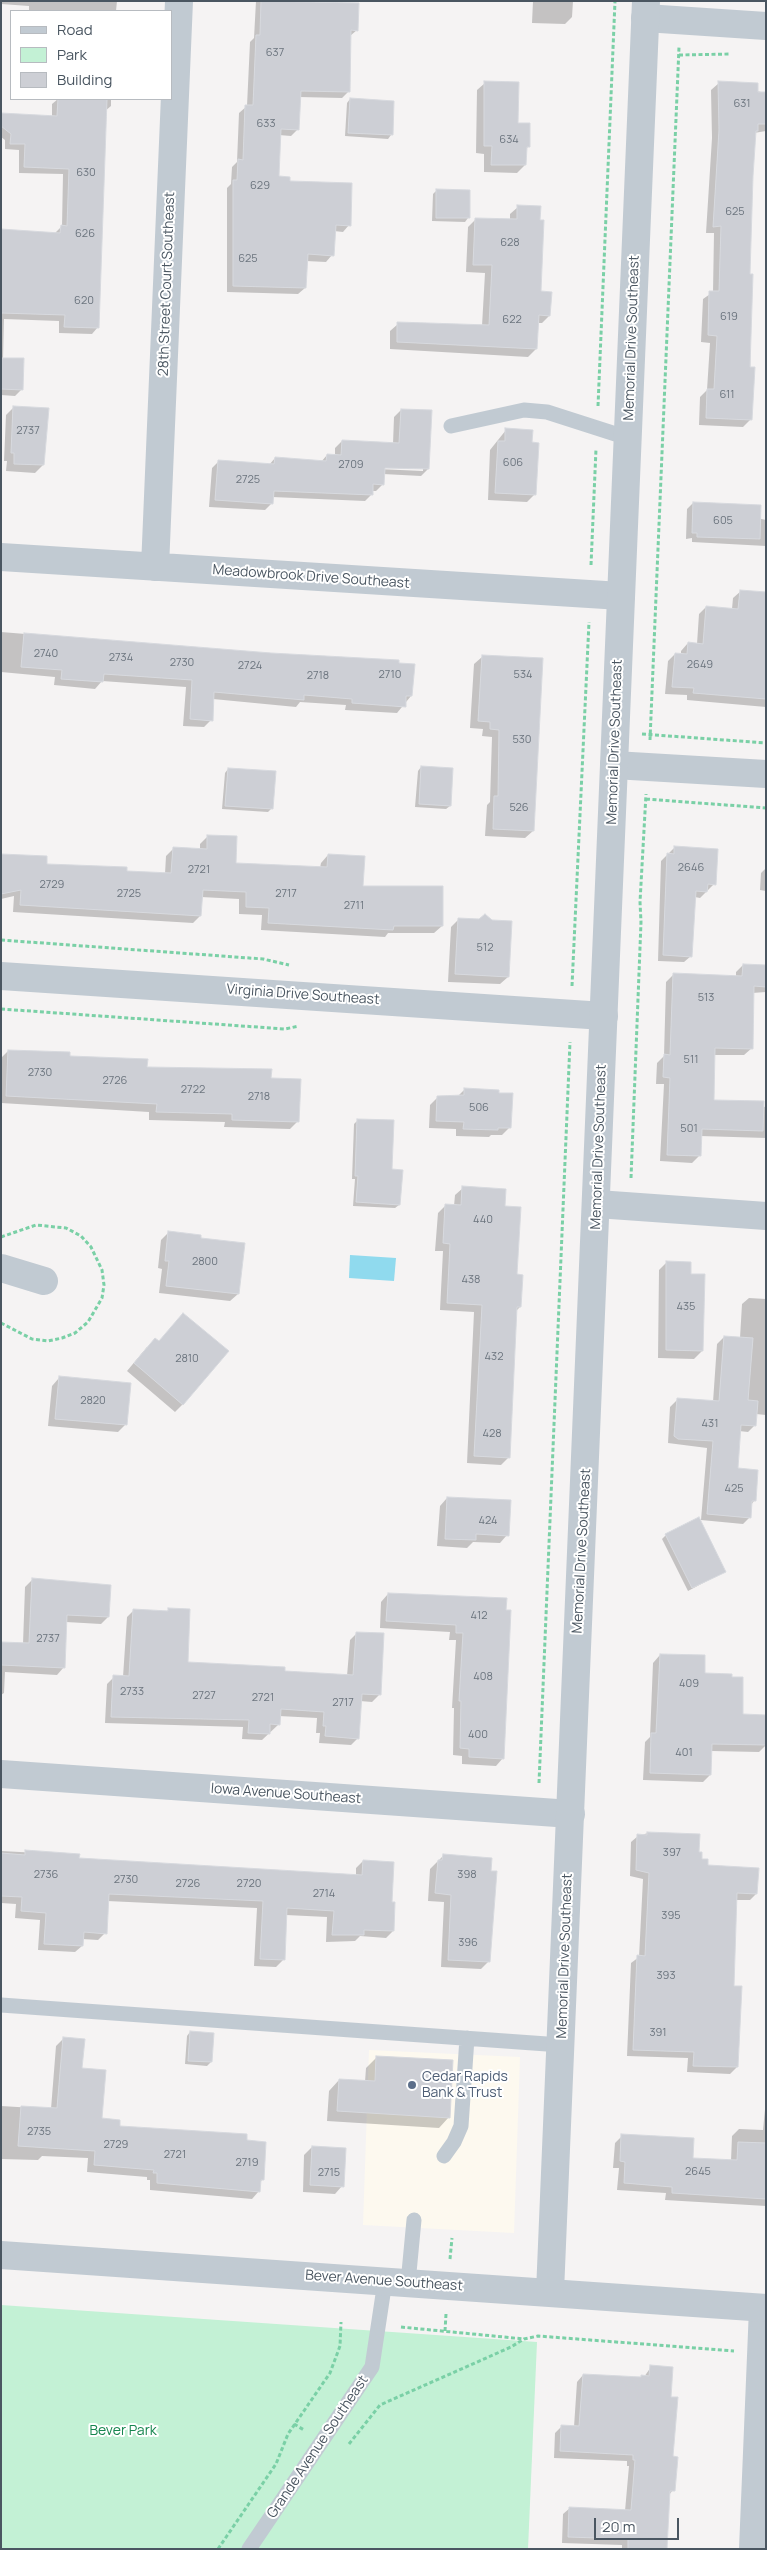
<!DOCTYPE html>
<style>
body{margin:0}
#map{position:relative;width:767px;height:2550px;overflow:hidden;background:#f5f3f3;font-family:Manrope,sans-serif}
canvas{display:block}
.frame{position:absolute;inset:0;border:2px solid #4a5661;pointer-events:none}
.legend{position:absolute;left:10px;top:10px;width:162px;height:90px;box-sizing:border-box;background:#fff;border:1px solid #b7bbc0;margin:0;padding:6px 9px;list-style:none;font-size:15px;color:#4a5661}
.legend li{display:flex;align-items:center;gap:10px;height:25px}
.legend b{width:25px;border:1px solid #b7bbc0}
.scale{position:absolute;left:594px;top:2518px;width:85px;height:22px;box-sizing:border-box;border:2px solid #4a5661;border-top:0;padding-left:6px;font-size:15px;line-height:18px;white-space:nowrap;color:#4a5661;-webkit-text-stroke:4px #fff;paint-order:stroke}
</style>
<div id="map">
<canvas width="767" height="2550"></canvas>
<div class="frame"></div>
<ul class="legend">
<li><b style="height:6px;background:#c1cad2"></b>Road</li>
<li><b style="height:14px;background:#c3f1d5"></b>Park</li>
<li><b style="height:14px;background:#cdcfd5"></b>Building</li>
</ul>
<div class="scale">20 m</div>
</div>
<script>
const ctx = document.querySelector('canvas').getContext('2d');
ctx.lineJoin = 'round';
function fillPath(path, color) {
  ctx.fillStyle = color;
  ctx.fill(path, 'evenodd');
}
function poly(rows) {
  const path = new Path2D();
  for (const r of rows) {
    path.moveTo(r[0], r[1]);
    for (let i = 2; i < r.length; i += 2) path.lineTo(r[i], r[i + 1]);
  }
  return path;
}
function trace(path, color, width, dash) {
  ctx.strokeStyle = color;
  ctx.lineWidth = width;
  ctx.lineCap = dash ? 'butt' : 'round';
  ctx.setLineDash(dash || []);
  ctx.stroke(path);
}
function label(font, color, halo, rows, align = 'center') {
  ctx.font = font + ' Manrope,sans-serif';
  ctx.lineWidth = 4;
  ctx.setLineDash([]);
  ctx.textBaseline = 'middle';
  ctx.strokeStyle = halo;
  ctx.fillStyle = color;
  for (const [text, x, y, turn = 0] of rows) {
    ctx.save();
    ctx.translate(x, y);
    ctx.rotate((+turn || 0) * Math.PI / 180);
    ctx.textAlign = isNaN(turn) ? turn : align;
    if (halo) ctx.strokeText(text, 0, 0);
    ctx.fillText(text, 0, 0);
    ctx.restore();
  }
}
fillPath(poly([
 [369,2050,520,2057,514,2233,363,2225]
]), '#fdf9ef');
fillPath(poly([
 [1,2305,537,2342,528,2549,1,2549]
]), '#c3f1d5');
fillPath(poly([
 [350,1255,396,1258,394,1281,349,1278]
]), '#90daee');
fillPath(poly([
 [1,1,117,1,116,11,29,11,29,6,1,4],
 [256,1,358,4,357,30,350,36,348,92,342,98,299,97,298,129,291,136,279,135,278,177,349,225,343,232,334,231,332,255,326,262,306,261,305,288,298,294,227,292,227,188,231,184,232,167,237,162,239,113,247,106,250,42,254,38],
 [533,1,573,1,572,17,565,24,532,23],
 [485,83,517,124,529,146,525,150,525,165,517,173,484,172,484,154,476,153,477,90],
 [719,83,766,93,766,131,754,133,749,275,751,419,743,427,699,425,700,397,707,390,710,343,701,342,703,299,713,292,714,233,706,233,712,138,711,90],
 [58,99,111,99,111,106,105,111,98,327,92,334,59,333,59,321,4,319,3,359,22,389,15,396,1,395,1,230,55,233,62,226,63,174,19,173,19,150,5,149,5,140,1,137,1,115,52,117,52,104],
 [350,99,391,135,388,139,345,136,347,103],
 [437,190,468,218,465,222,432,221,433,194],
 [518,207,540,293,549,316,542,323,537,323,536,349,528,357,390,349,390,331,398,324,482,326,485,273,466,272,468,227,475,220,510,220,510,214],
 [14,407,43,465,35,473,6,471,7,461,4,461,6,415],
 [401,410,428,469,421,476,383,474,383,484,376,491,371,491,371,495,365,501,272,497,272,503,265,510,209,507,212,468,218,462,269,465,275,458,321,462,327,455,335,456,335,448,342,441,393,444,394,417],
 [378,466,423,468,423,471,378,469],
 [506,430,531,444,535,494,527,502,488,500,490,450],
 [693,503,766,520,766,546,692,542,692,538,686,539,687,509],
 [741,591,766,593,766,707,687,700,687,695,665,694,668,661,675,654,681,654,681,651,688,643,697,644,699,614,706,607,732,609,733,598],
 [1,632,271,654,411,696,397,713,345,710,346,705,300,702,296,707,213,699,211,720,204,727,183,726,186,687,102,681,95,689,54,685,55,677,1,672],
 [482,657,533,831,525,838,485,836,487,805,490,802,492,737,482,736,483,729,470,728,474,664],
 [421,767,450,806,446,809,415,807,418,771],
 [228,769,272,808,268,812,222,809,225,773],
 [208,836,235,864,320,868,321,863,328,855,361,887,442,926,434,933,388,933,385,937,261,930,262,915,239,914,239,899,201,897,200,916,193,923,13,912,14,896,1,899,1,855,46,865,165,874,166,856,173,849,200,850,200,844],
 [675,847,714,884,700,898,695,897,691,956,684,962,658,961,661,861],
 [766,868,766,891,760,890,761,873],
 [459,919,508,977,500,984,448,982,451,927],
 [743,965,766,967,766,992,752,993,752,1048,744,1055,713,1055,712,1101,766,1107,766,1138,700,1136,699,1156,692,1163,660,1161,664,1084,656,1084,657,1063,664,1056,666,982,673,975,736,977,736,972],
 [8,1051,146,1068,270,1079,298,1121,290,1129,224,1127,225,1122,149,1120,149,1112,1,1103,1,1058],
 [465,1089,510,1127,502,1135,491,1135,489,1137,456,1136,456,1129,429,1128,430,1105,438,1097,458,1096],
 [358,1120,399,1205,395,1208,353,1206,355,1179,352,1179,354,1124],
 [463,1188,504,1207,516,1275,520,1307,516,1311,509,1457,501,1465,467,1463,474,1312,440,1310,443,1251,435,1251,438,1213,445,1206,454,1206,455,1195],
 [169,1232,199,1239,238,1294,230,1301,159,1293,162,1269,158,1268,161,1240],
 [667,1262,689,1275,702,1351,694,1359,658,1358,659,1270],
 [749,1298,766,1299,766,1415,756,1414,755,1425,748,1432,739,1431,736,1469,754,1501,751,1505,750,1517,743,1524,701,1520,707,1448,668,1443,670,1407,677,1400,713,1402,717,1344,724,1337,740,1338,742,1304],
 [147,1347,183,1404,175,1412,127,1371],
 [59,1378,126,1424,118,1432,48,1426,52,1386],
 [447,1498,507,1535,500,1543,473,1542,467,1548,437,1546,440,1506],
 [666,1535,724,1572,688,1591,662,1539],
 [32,1580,108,1617,101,1624,66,1622,64,1667,57,1675,5,1672,4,1693,1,1695,1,1643,23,1644,25,1587],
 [388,1594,505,1611,503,1758,496,1766,462,1764,462,1756,453,1755,454,1708,452,1708,456,1640,449,1640,450,1632,380,1628,381,1602],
 [169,1609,187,1663,347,1676,350,1640,357,1633,379,1695,372,1702,360,1701,358,1738,351,1745,319,1743,320,1733,316,1733,317,1718,279,1716,279,1724,262,1740,242,1739,243,1727,105,1723,107,1684,114,1677,123,1677,127,1617,134,1610,166,1612],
 [660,1655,704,1674,742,1715,766,1716,766,1745,759,1752,711,1751,710,1775,703,1782,643,1780,645,1742,650,1737,653,1663],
 [648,1833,698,1853,707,1867,756,1894,750,1900,736,1900,733,1987,737,2067,730,2074,687,2072,688,2058,627,2056,631,1963,639,1957,643,1879,630,1876,631,1842,638,1836],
 [1,1851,78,1855,78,1860,356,1876,356,1868,363,1861,391,1903,393,1931,386,1938,360,1936,355,1941,326,1942,327,1917,286,1915,283,1960,276,1967,254,1966,257,1908,107,1901,105,1933,98,1940,82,1939,82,1946,75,1952,38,1950,40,1920,15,1918,16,1904,1,1903],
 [443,1856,489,1961,481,1969,441,1967,444,1902,428,1901,430,1869],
 [190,2032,211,2062,207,2066,185,2064,187,2036],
 [63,2039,81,2069,101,2119,119,2127,246,2141,262,2180,259,2183,259,2191,252,2199,150,2190,150,2180,147,2180,147,2177,87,2172,88,2158,42,2156,38,2160,1,2159,1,2106,51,2109,56,2046],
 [377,2057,449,2117,439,2128,327,2121,329,2091,339,2080,365,2082,366,2068],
 [766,2099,766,2206,665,2200,666,2193,617,2190,619,2168,613,2168,615,2143,622,2136,692,2159,731,2161,732,2136,739,2129,763,2130],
 [312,2147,342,2186,335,2194,303,2192,304,2155],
 [651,2367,670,2398,673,2490,669,2495,665,2549,622,2549,622,2545,562,2543,563,2514,570,2508,625,2511,629,2466,627,2466,627,2461,554,2458,555,2433,562,2426,574,2427,577,2382,583,2375,640,2378,644,2377]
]), '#0003');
const building = poly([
 [261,1,359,3,358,31,351,30,350,92,301,91,299,130,281,129,279,176,290,177,290,181,352,183,351,226,336,225,334,256,308,254,306,288,233,286,233,180,237,180,238,159,243,160,245,105,253,105,256,35,260,35,261,1],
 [484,81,519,82,518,123,530,123,530,147,527,147,526,165,491,165,492,146,484,146,484,81],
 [718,81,758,83,758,92,766,92,766,124,758,124,758,131,756,131,753,176,750,274,753,274,750,367,755,367,752,420,706,418,707,389,714,389,717,336,708,335,709,291,719,291,721,226,713,227,719,130,718,81],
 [350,98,394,101,393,135,348,133,350,98],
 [58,99,107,99,99,328,64,327,65,315,1,313,1,229,60,233,61,225,67,226,69,169,24,167,25,144,10,144,11,134,1,126,1,113,57,116,58,99],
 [436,189,470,190,470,218,436,218,436,189],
 [517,205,541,206,540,220,544,220,541,291,552,292,550,316,539,315,537,349,397,342,397,322,489,325,492,265,473,265,475,218,517,219,517,205],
 [1,358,24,358,23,390,1,389,1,358],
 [13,406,49,408,44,465,14,464,14,453,11,453,13,406],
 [401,409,432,410,429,469,385,468,384,485,373,484,373,495,274,491,273,504,215,500,218,460,274,464,275,457,326,461,327,454,341,455,342,440,399,443,401,409],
 [505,428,533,430,532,442,539,443,536,495,495,493,498,441,505,441,505,428],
 [693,502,761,505,760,539,697,537,697,533,692,533,693,502],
 [740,590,766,592,766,699,693,693,694,688,672,687,675,653,687,654,688,642,703,644,706,606,738,609,740,590],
 [24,633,271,653,399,660,399,663,415,664,412,696,406,696,406,707,352,703,352,699,304,695,304,700,214,692,213,721,190,719,192,680,104,674,103,682,61,679,62,670,21,667,24,633],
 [482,655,543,658,534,831,493,829,494,796,498,796,499,730,490,729,490,722,478,721,482,655],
 [421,766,453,768,451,806,419,804,421,766],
 [228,768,276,771,273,809,225,806,228,768],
 [207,835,237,836,236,863,327,867,328,854,365,856,363,886,443,886,443,926,394,926,393,930,268,923,269,908,246,907,246,892,203,890,201,916,20,905,21,890,1,894,1,854,47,856,47,864,127,867,127,871,171,873,173,847,207,849,207,835],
 [674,846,718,849,716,885,708,884,707,892,696,891,692,957,663,955,667,853,674,854,674,846],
 [485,914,492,920,512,921,509,977,455,974,458,918,479,919,485,914],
 [743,964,766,965,766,987,754,986,753,1049,715,1048,714,1100,764,1101,763,1131,702,1129,701,1156,667,1155,670,1078,663,1077,664,1054,670,1055,673,973,742,976,743,964],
 [8,1050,70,1052,70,1056,148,1059,147,1067,272,1069,271,1078,301,1079,299,1122,232,1120,232,1114,156,1112,157,1104,6,1096,8,1050],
 [464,1088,499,1090,499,1093,513,1093,511,1128,498,1128,498,1130,463,1129,464,1122,436,1121,437,1096,464,1095,464,1088],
 [357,1119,394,1120,392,1169,403,1170,400,1205,356,1202,358,1176,355,1176,357,1119],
 [462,1186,506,1189,505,1206,521,1207,517,1274,523,1275,521,1307,517,1307,510,1458,474,1456,482,1305,447,1303,450,1244,443,1243,445,1204,461,1205,462,1186],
 [168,1231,201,1235,201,1238,245,1243,239,1294,166,1286,169,1261,165,1261,168,1231],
 [666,1261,691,1262,691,1274,705,1274,703,1351,666,1350,666,1261],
 [183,1313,229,1351,183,1405,134,1363,155,1338,159,1341,183,1313],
 [724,1336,753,1338,748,1400,758,1401,756,1426,741,1425,738,1468,758,1470,756,1501,752,1501,751,1518,707,1514,713,1441,678,1439,674,1436,677,1398,719,1401,724,1336],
 [59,1376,131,1383,127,1425,55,1419,59,1376],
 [447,1497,511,1500,509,1536,476,1534,476,1540,445,1539,447,1497],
 [699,1517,726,1572,692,1588,665,1534,699,1517],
 [32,1578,111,1585,109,1617,67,1615,65,1668,1,1665,1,1642,29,1643,32,1578],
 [388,1593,507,1598,506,1610,511,1610,504,1759,469,1757,469,1749,460,1748,461,1701,459,1701,463,1633,456,1633,456,1625,386,1621,388,1593],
 [168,1608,190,1609,188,1662,285,1667,285,1671,353,1675,356,1632,384,1633,381,1695,362,1694,359,1739,325,1736,326,1726,323,1726,324,1712,281,1709,280,1725,270,1724,270,1734,248,1733,249,1720,111,1717,113,1675,129,1676,133,1609,168,1611,168,1608],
 [660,1654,705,1655,705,1673,732,1674,732,1677,743,1677,743,1714,766,1715,766,1745,712,1744,711,1775,650,1773,651,1733,656,1733,660,1654],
 [647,1832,700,1834,699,1852,702,1852,702,1859,708,1859,708,1865,759,1868,757,1894,737,1893,734,1986,742,1986,738,2067,693,2066,694,2052,633,2050,637,1955,645,1956,649,1873,636,1870,637,1834,647,1835,647,1832],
 [25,1850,80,1854,79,1858,362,1875,363,1860,394,1862,392,1902,395,1902,394,1931,364,1930,364,1935,332,1935,334,1911,287,1908,285,1960,260,1959,263,1901,109,1894,107,1934,84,1932,83,1946,44,1944,46,1913,21,1911,22,1897,1,1896,1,1853,25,1855,25,1850],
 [443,1854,492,1858,491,1871,497,1871,490,1962,448,1960,451,1895,435,1893,438,1860,442,1860,443,1854],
 [190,2031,214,2033,212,2062,188,2061,190,2031],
 [63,2037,85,2039,82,2068,106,2070,102,2118,120,2120,120,2126,247,2134,247,2140,266,2142,264,2180,261,2180,260,2192,157,2183,157,2173,153,2173,154,2170,94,2165,95,2151,18,2146,21,2106,57,2108,63,2037],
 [376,2056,453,2060,450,2118,337,2111,339,2079,375,2081,376,2056],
 [621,2134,694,2138,693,2158,737,2160,738,2142,766,2143,766,2199,672,2193,672,2187,624,2183,625,2162,620,2161,621,2134],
 [312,2146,346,2148,344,2187,310,2185,312,2146],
 [650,2365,673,2367,671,2397,678,2397,673,2456,678,2457,675,2491,670,2491,667,2549,628,2549,628,2539,568,2537,569,2507,631,2510,635,2460,633,2460,633,2455,560,2451,561,2425,579,2426,583,2374,641,2377,641,2375,649,2376,650,2365]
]);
fillPath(building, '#cdcfd5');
trace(building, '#d7d9de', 1);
trace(poly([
 [679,55,731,54],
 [598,406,615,1],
 [591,565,596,449],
 [642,734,766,743],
 [650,740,679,47],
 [646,799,766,808],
 [1,940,263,959,289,965],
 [572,986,589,622],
 [1,1009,285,1029,299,1026],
 [631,1178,641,922,640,902,646,794],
 [1,1237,36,1225,66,1228,81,1236,91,1247,102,1270,104,1285,102,1298,88,1322,75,1333,62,1338,48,1341,32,1339,1,1323],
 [539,1783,570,1042],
 [450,2259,452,2238],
 [401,2327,524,2339],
 [445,2331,446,2314],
 [294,2424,304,2430],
 [349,2444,380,2405,511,2347,524,2339,538,2336,734,2351],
 [218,2549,276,2464,288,2434,330,2373,340,2346,341,2322]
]), '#7ad0a6', 3, [4, 2.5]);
trace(poly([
 [451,426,524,410,547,412,628,438],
 [1,2005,561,2045],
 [444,2156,454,2142,461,2126,467,2038],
 [408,2283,414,2220],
 [249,2549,372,2367,385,2281]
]), '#c1cad2', 15);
trace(poly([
 [645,18,766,26],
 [1,557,621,596],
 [155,567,179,1],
 [614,765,766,774],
 [1,976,604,1016],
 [597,1204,766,1216],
 [1,1268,44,1281],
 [1,1774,571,1814],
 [753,2549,763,2308]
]), '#c1cad2', 28);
trace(poly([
 [1,2255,766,2308],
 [550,2292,646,1]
]), '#c1cad2', 28);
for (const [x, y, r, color] of [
 [412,2085,5,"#5c6f8a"]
]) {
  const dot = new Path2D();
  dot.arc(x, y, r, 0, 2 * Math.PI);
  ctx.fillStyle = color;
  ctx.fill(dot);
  trace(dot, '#fff', 2);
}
label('11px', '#6b747e', null, [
 ["637",275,53],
 ["631",742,104],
 ["633",266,124],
 ["634",509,140],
 ["630",86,173],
 ["629",260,186],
 ["625",735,212],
 ["626",85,234],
 ["628",510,243],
 ["625",248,259],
 ["620",84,301],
 ["619",729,317],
 ["622",512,320],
 ["611",727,395],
 ["2737",28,431],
 ["606",513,463],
 ["2709",351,465],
 ["2725",248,480],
 ["605",723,521],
 ["2740",46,654],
 ["2734",121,658],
 ["2730",182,663],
 ["2649",700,665],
 ["2724",250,666],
 ["2710",390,675],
 ["534",523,675],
 ["2718",318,676],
 ["530",522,740],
 ["526",519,808],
 ["2646",691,868],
 ["2721",199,870],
 ["2729",52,885],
 ["2725",129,894],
 ["2717",286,894],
 ["2711",354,906],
 ["512",485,948],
 ["513",706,998],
 ["511",691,1060],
 ["2730",40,1073],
 ["2726",115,1081],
 ["2722",193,1090],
 ["2718",259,1097],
 ["506",479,1108],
 ["501",689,1129],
 ["440",483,1220],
 ["2800",205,1262],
 ["438",471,1280],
 ["435",686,1307],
 ["432",494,1357],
 ["2810",187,1359],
 ["2820",93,1401],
 ["431",710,1424],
 ["428",492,1434],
 ["425",734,1489],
 ["424",488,1521],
 ["412",479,1616],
 ["2737",48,1639],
 ["408",483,1677],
 ["409",689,1684],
 ["2733",132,1692],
 ["2727",204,1696],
 ["2721",263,1698],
 ["2717",343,1703],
 ["400",478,1735],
 ["401",684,1753],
 ["397",672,1853],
 ["2736",46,1875],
 ["398",467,1875],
 ["2730",126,1880],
 ["2726",188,1884],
 ["2720",249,1884],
 ["2714",324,1894],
 ["395",671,1916],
 ["396",468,1943],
 ["393",666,1976],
 ["391",658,2033],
 ["2735",39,2132],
 ["2729",116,2145],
 ["2721",175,2155],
 ["2719",247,2163],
 ["2645",698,2172],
 ["2715",329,2173]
]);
label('14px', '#4a5661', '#fff', [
 ["28th Street Court Southeast",167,284,-88],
 ["Memorial Drive Southeast",632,338,-88],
 ["Meadowbrook Drive Southeast",311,577,4],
 ["Memorial Drive Southeast",615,742,-88],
 ["Virginia Drive Southeast",303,995,4],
 ["Memorial Drive Southeast",599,1147,-88],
 ["Memorial Drive Southeast",582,1551,-87],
 ["Iowa Avenue Southeast",286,1794,4],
 ["Memorial Drive Southeast",565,1956,-88],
 ["Bever Avenue Southeast",384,2281,4],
 ["Grande Avenue Southeast",318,2447,-56]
]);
label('14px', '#4e5e75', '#fff', [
 ["Cedar Rapids",422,2077],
 ["Bank & Trust",422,2093]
], 'left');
label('14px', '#17864f', '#fff', [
 ["Bever Park",123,2431]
]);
</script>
